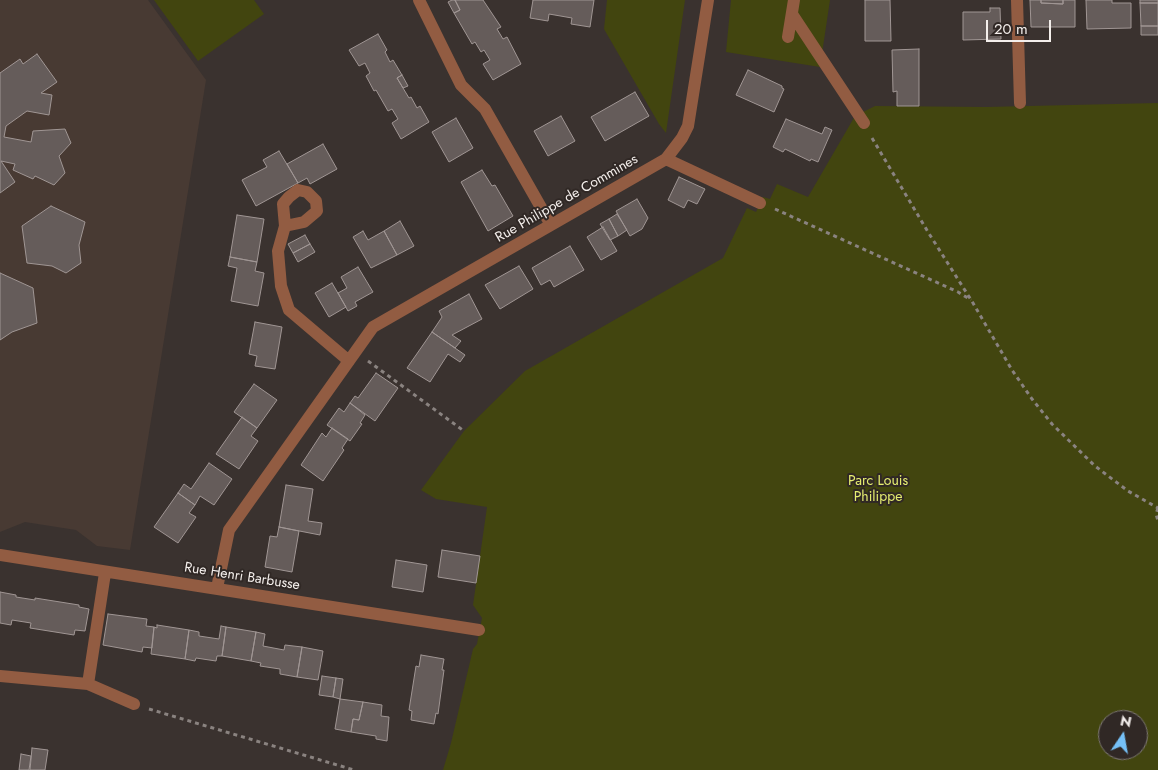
<!DOCTYPE html>
<style>
body{margin:0}
#map{position:relative;width:1158px;height:770px;overflow:hidden;background:#3a322f;font-family:Jost,sans-serif}
canvas{display:block}
.north{position:absolute;left:1098px;top:710px;width:50px;height:50px;box-sizing:border-box;background:#302825;border:1px solid #7e7875;border-radius:50%;rotate:12deg;font-size:14px;font-weight:700;line-height:20px;text-align:center;color:#f4efec}
.north::after{content:'';display:block;margin:auto;width:18px;height:22px;background:#75c0f6;clip-path:polygon(50% 0,100% 100%,50% 72%,0 100%)}
.scale{position:absolute;left:986px;top:20px;width:65px;height:22px;box-sizing:border-box;border:2px solid #f4efec;border-top:0;padding-left:6px;font-size:15px;line-height:18px;white-space:nowrap;color:#f4efec;-webkit-text-stroke:4px #302825;paint-order:stroke}
</style>
<div id="map">
<canvas width="1158" height="770"></canvas>
<div class="north">N</div>
<div class="scale">20 m</div>
</div>
<script>
const ctx = document.querySelector('canvas').getContext('2d');
ctx.lineJoin = 'round';
function fillPath(path, color) {
  ctx.fillStyle = color;
  ctx.fill(path, 'evenodd');
}
function poly(rows) {
  const path = new Path2D();
  for (const r of rows) {
    path.moveTo(r[0], r[1]);
    for (let i = 2; i < r.length; i += 2) path.lineTo(r[i], r[i + 1]);
  }
  return path;
}
function trace(path, color, width, dash) {
  ctx.strokeStyle = color;
  ctx.lineWidth = width;
  ctx.lineCap = dash ? 'butt' : 'round';
  ctx.setLineDash(dash || []);
  ctx.stroke(path);
}
function label(font, color, halo, rows, align = 'center') {
  ctx.font = font + ' Jost,sans-serif';
  ctx.lineWidth = 4;
  ctx.setLineDash([]);
  ctx.textBaseline = 'middle';
  ctx.strokeStyle = halo;
  ctx.fillStyle = color;
  for (const [text, x, y, turn = 0] of rows) {
    ctx.save();
    ctx.translate(x, y);
    ctx.rotate((+turn || 0) * Math.PI / 180);
    ctx.textAlign = isNaN(turn) ? turn : align;
    if (halo) ctx.strokeText(text, 0, 0);
    ctx.fillText(text, 0, 0);
    ctx.restore();
  }
}
fillPath(poly([
 [0,0,148,0,206,80,130,550,97,546,76,530,25,522,0,532]
]), '#483a33');
fillPath(poly([
 [154,0,254,0,264,14,198,61],
 [607,0,685,0,666,133,659,124,604,29],
 [731,0,830,0,820,67,726,52],
 [1158,103,1158,770,443,770,451,743,473,649,477,644,482,618,473,605,487,507,436,499,421,490,464,431,525,371,723,258,747,208,756,212,763,197,770,199,777,184,808,197,855,116,875,106,986,107],
 [1108,720,1138,720,1138,750,1108,750]
]), '#42450f');
const building = poly([
 [452,0,455,0,460,10,454,13,448,2,452,0],
 [455,0,483,0,501,27,497,29,503,39,507,37,521,64,493,80,483,64,490,60,484,50,481,52,475,42,472,44,454,13,460,10,455,0],
 [533,0,594,0,590,27,571,24,572,18,549,14,548,21,530,18,533,0],
 [865,0,890,0,891,41,865,41,865,0],
 [1030,0,1041,0,1041,3,1063,4,1063,0,1075,0,1075,27,1031,27,1030,0],
 [1041,0,1063,0,1063,4,1041,3,1041,0],
 [1086,0,1112,0,1112,3,1131,3,1131,28,1087,29,1086,0],
 [1140,0,1158,0,1158,3,1140,3,1140,0],
 [1140,3,1158,3,1158,26,1141,26,1140,3],
 [990,8,1000,8,1001,39,963,40,963,12,990,12,990,8],
 [1141,26,1158,26,1158,35,1141,35,1141,26],
 [378,34,387,50,385,52,390,62,393,60,402,75,397,78,409,98,411,97,417,108,420,106,429,122,401,139,392,123,398,119,392,109,388,111,376,90,374,91,366,76,370,73,365,63,359,66,349,50,378,34],
 [919,49,919,106,897,106,897,91,893,92,892,50,919,49],
 [37,54,57,82,41,93,52,95,49,115,27,111,6,126,4,137,31,142,33,131,65,129,71,143,59,156,65,173,54,185,35,176,33,179,13,170,15,164,1,161,15,182,0,193,0,73,20,59,23,64,37,54],
 [748,70,782,86,782,88,784,89,774,112,736,95,748,70],
 [402,75,408,86,403,88,397,78,402,75],
 [635,92,649,116,605,141,591,117,635,92],
 [561,116,575,141,548,156,534,131,561,116],
 [456,118,473,148,449,162,432,132,456,118],
 [786,119,822,134,825,127,832,130,818,162,811,159,810,161,785,149,783,152,773,147,786,119],
 [323,144,337,169,310,184,307,178,298,183,287,164,323,144],
 [279,151,298,183,256,206,242,180,267,167,263,160,279,151],
 [482,170,492,186,495,185,513,216,488,231,461,182,482,170],
 [679,177,705,189,697,204,688,200,684,208,668,200,679,177],
 [637,199,648,218,642,229,630,236,616,211,637,199],
 [51,206,85,222,79,245,81,263,66,273,52,266,27,263,22,226,51,206],
 [617,214,627,230,618,236,609,219,617,214],
 [237,215,264,219,257,262,230,257,237,215],
 [609,219,618,236,610,240,600,224,609,219],
 [400,221,414,246,397,255,384,231,400,221],
 [603,227,617,251,601,260,587,237,603,227],
 [363,231,368,240,384,231,397,255,371,268,353,237,363,231],
 [305,235,310,244,293,253,288,244,305,235],
 [310,244,315,252,298,262,293,253,310,244],
 [570,246,584,270,554,287,550,280,541,285,532,268,570,246],
 [230,257,257,262,255,271,264,273,258,306,231,301,237,268,228,266,230,257],
 [519,266,533,289,500,309,485,285,519,266],
 [358,267,373,292,355,302,357,306,348,311,338,293,347,288,341,277,358,267],
 [0,273,33,288,37,323,12,332,0,340,0,273],
 [332,283,346,307,329,317,315,293,332,283],
 [469,294,482,319,452,335,461,341,455,348,432,332,442,317,439,311,469,294],
 [255,322,282,327,275,369,255,366,257,356,249,354,255,322],
 [432,332,465,355,460,362,448,354,430,382,407,368,432,332],
 [376,373,398,388,375,421,350,403,355,396,358,398,376,373],
 [254,384,277,400,257,428,234,412,254,384],
 [350,403,365,415,360,423,362,424,350,441,327,425,339,408,344,412,350,403],
 [242,417,257,428,251,436,258,441,239,469,216,454,242,417],
 [332,428,348,439,342,448,344,450,323,481,301,465,322,433,326,437,332,428],
 [209,463,232,479,214,505,200,496,195,505,178,493,184,484,191,489,209,463],
 [286,485,313,489,308,521,322,523,320,535,279,527,286,485],
 [178,493,195,505,189,513,196,517,178,543,154,527,178,493],
 [279,527,299,531,292,572,265,567,270,536,277,537,279,527],
 [442,550,480,556,476,583,438,577,442,550],
 [396,560,427,565,423,592,392,587,396,560],
 [0,592,16,595,16,597,35,600,35,598,79,605,79,607,89,609,85,631,75,630,74,635,30,628,31,623,12,620,11,625,0,623,0,592],
 [108,614,147,619,146,626,154,627,152,648,143,647,142,652,103,645,108,614],
 [157,625,189,630,185,659,151,654,154,627,157,628,157,625],
 [221,626,226,627,222,656,217,656,216,661,196,658,195,661,185,659,189,630,199,632,199,636,219,639,221,626],
 [226,627,256,632,251,661,222,656,226,627],
 [256,632,265,634,263,646,284,650,285,645,302,647,297,677,280,674,280,669,260,666,261,663,251,661,256,632],
 [302,647,323,651,318,680,297,677,302,647],
 [421,655,444,659,442,670,444,670,438,714,436,713,434,724,411,720,412,711,409,710,416,666,419,667,421,655],
 [322,676,336,678,333,697,319,695,322,676],
 [336,678,343,679,340,699,333,697,336,678],
 [340,699,363,702,359,720,353,719,351,732,335,729,340,699],
 [363,702,382,705,381,716,389,717,387,741,376,739,376,736,351,732,353,719,359,720,363,702],
 [32,748,48,750,45,770,30,770,32,748],
 [21,754,31,756,29,770,19,770,21,754]
]);
fillPath(building, '#655c5a');
trace(building, '#a09694', 1);
trace(poly([
 [872,138,928,232,973,303,1012,370,1032,399,1052,424,1095,466,1128,491,1158,508],
 [775,209,958,292,971,300],
 [368,361,464,431],
 [1158,508,1156,514,1158,521],
 [149,709,354,770]
]), '#8a8380', 3, [4, 4]);
trace(poly([
 [419,0,461,85,485,109,551,225],
 [1017,0,1020,103],
 [792,14,864,123],
 [788,37,794,0],
 [666,159,760,203],
 [285,226,283,204,289,197,298,190,307,192,316,201,317,211,304,222,285,226,278,251,281,286,289,310,349,361],
 [0,555,479,630],
 [217,588,229,530,373,327,666,159,682,138,688,126,708,0],
 [0,676,88,684,105,573],
 [88,684,134,704]
]), '#925c42', 12);
label('14px', '#f4efec', '#302825', [
 ["Rue Philippe de Commines",567,199,-30],
 ["Rue Henri Barbusse",242,577,9]
]);
label('14px', '#e6ee70', '#302825', [
 ["Parc Louis",878,482],
 ["Philippe",878,498]
]);
</script>
